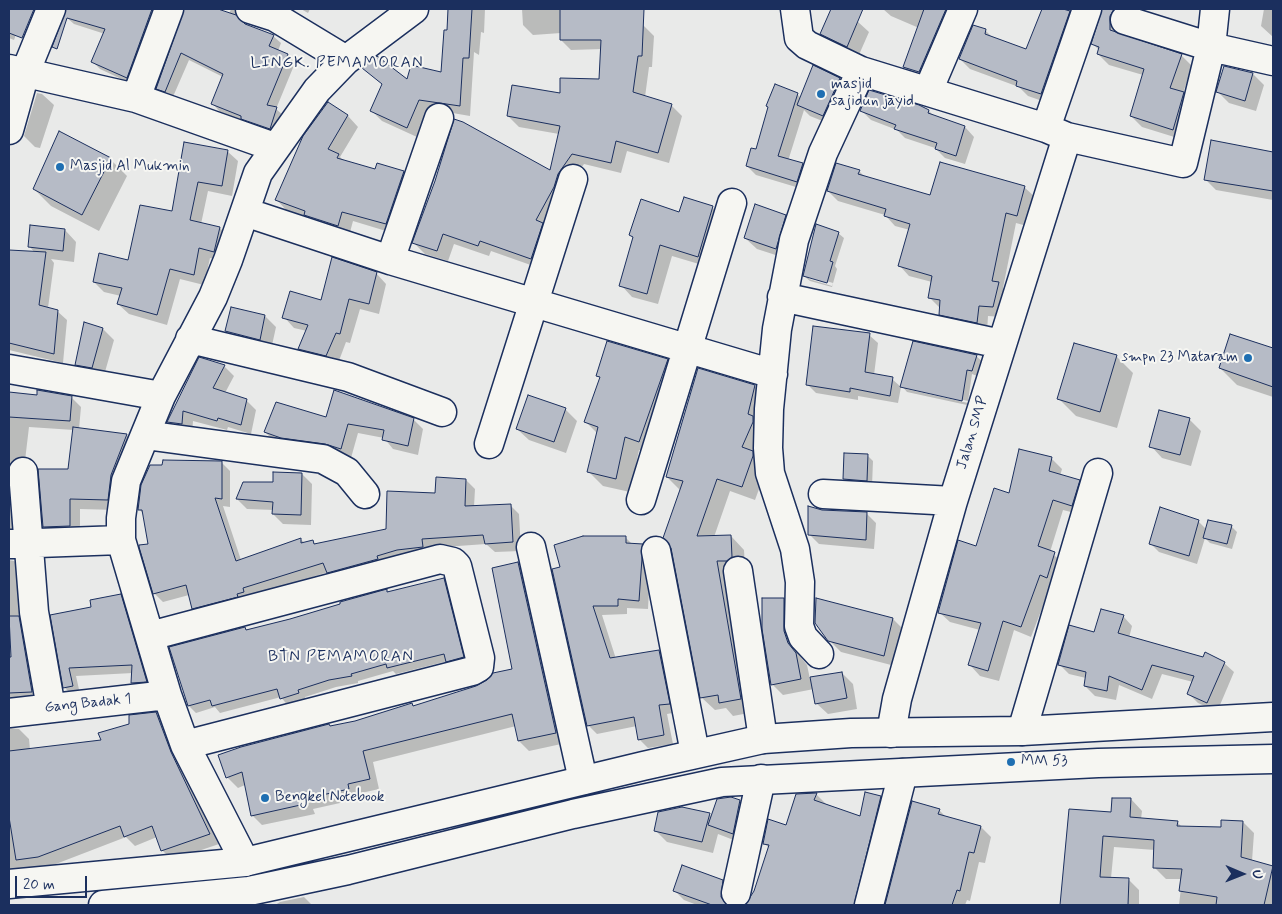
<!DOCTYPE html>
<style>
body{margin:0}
#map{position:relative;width:1282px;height:914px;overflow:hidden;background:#e9eae9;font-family:Mynerve,sans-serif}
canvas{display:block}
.frame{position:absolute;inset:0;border:10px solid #1b2f5e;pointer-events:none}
.north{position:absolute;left:1217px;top:849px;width:50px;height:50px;-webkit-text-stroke:4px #f6f6f2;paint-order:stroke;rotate:91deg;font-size:14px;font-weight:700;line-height:20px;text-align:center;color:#1b2f5e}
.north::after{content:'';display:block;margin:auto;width:18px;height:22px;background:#1b2f5e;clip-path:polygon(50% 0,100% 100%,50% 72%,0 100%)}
.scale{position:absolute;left:15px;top:876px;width:72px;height:22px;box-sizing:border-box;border:2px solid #1b2f5e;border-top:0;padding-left:6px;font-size:15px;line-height:18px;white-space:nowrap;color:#1b2f5e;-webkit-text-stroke:4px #f6f6f2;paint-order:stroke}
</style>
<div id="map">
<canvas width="1282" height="914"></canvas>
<div class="frame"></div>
<div class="north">U</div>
<div class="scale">20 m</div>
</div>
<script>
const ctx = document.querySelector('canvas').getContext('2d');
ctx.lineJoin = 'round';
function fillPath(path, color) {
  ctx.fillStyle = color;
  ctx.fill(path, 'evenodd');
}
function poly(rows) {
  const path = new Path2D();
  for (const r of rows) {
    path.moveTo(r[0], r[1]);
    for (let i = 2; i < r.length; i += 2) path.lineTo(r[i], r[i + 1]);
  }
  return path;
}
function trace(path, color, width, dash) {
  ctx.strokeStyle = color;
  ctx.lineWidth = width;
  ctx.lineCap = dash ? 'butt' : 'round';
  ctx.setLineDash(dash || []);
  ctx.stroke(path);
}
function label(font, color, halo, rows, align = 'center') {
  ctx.font = font + ' Mynerve,sans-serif';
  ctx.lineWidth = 4;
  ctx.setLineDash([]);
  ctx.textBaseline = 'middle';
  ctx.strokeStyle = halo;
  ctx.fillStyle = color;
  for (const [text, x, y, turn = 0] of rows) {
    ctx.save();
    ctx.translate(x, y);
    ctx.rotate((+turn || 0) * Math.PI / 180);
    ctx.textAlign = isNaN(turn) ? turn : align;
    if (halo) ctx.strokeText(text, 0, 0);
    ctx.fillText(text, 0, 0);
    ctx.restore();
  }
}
fillPath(poly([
 [9,9,25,9,14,40,9,38],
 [67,9,164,9,134,85,100,69,92,61,105,34,74,24,66,17],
 [185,9,216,9,229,14,231,9,245,9,242,13,243,23,273,36,281,43,278,51,288,55,295,63,276,109,284,116,278,136,220,112,213,104,223,77,189,60,172,99,165,96,158,88],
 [284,9,295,9,294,12],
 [301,9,310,9,308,13],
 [449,9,485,9,484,33,481,32,479,55,474,52,470,116,429,109,417,137,382,121,372,111,383,85,364,68,408,82,442,74,449,32],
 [522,9,600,9,602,24,643,25,654,36,652,67,649,67,645,97,671,105,682,116,669,163,627,151,621,173,584,164,569,185,542,269,491,251,489,256,454,244,448,261,425,254,414,243,551,172,559,134,519,127,508,116,600,80,602,49,571,50,561,40,561,33,533,35,523,25],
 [883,9,957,9,930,82,915,78,904,67,919,28,891,16],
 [1044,9,1086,9,1051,104,1028,96,1019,87,970,69,960,59,974,27,986,31,993,38,1027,51],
 [1103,9,1114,9,1125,20,1120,27,1120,35,1181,55,1192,66,1183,93,1194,104,1184,140,1142,127,1131,116,1143,75,1109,65,1098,54,1099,50,1093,44],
 [1264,9,1273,9,1273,37,1261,26],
 [857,21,869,32,858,57,833,45,822,34],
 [813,67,840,79,851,91,835,126,810,116,804,110,788,161,802,164,811,173,806,190,756,175,747,166,757,151,769,108,797,94,801,98],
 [1253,74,1264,85,1256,111,1229,103,1218,92],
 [37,93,42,94,54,105,40,148,35,147,24,136],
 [328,104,348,116,358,127,340,157,344,161,376,171,404,172,414,182,396,234,353,221,349,236,316,226,309,219,287,211,277,200],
 [861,110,929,111,935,117,965,127,974,137,965,164,945,158,935,148,905,138,897,130,871,120],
 [185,144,227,151,238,161,232,196,208,191,201,224,220,228,230,239,224,262,210,258,204,285,180,279,167,325,129,314,118,304,121,296,104,292,94,282,129,261,173,213],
 [1271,153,1273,154,1273,200,1216,190,1205,179],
 [110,159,127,176,99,231,51,206,34,189],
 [859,171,866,178,931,197,1024,187,1035,197,1027,226,1016,223,1003,288,1008,294,1003,317,988,316,987,332,950,324,940,314,941,309,930,298,932,282,909,276,899,265,910,230,895,226,885,215,838,201,828,191],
 [712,207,724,219,709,267,672,256,658,304,632,297,621,285,634,238,630,235,680,213],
 [785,216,797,227,788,259,757,249,745,238],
 [65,230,76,242,74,262,51,259,54,263,48,308,57,311,67,320,63,363,9,350,9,251,35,253,30,247],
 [838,233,844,238,835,266,837,269,832,287,810,281,804,276],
 [809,276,833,283,832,286,809,279],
 [376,273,386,284,379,314,360,309,350,343,346,342,337,366,310,359,300,349,307,331,294,328,284,317,322,302],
 [265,316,276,327,271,350,238,342,226,331],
 [85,324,103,329,114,340,103,379,88,376,77,365],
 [869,335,878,343,874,375,892,379,901,387,898,403,858,396,858,400,816,393,808,385],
 [1231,335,1273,349,1273,397,1237,385,1220,368],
 [976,356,982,361,977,376,972,374,968,401,906,387,906,389,968,403,967,405,907,392,902,386],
 [1116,356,1133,373,1117,428,1076,416,1059,399],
 [667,360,681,374,653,455,639,450,630,492,603,486,589,472,597,433,586,422,601,379,597,375],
 [224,366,234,376,225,393,246,400,256,410,251,434,228,427,227,430,193,421,192,434,178,432,169,422],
 [699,369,755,386,768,399,766,470,755,500,730,491,714,537,731,536,744,550,754,712,733,716,726,708,715,710,701,697,680,490,667,477],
 [9,393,71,397,81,407,79,429,127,435,137,445,118,510,80,509,80,536,55,537,44,527,69,470,74,430,29,427,24,469,21,538,9,543],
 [565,409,577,421,566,453,529,440,517,429],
 [327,418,413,419,423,429,418,455,393,449,384,438,358,433,351,458,275,442,265,432],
 [1189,419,1201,431,1191,466,1162,458,1151,446],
 [867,455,873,461,872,486,850,484,844,479],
 [1051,458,1062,469,1060,476,1079,481,1090,492,1083,515,1063,510,1050,552,1065,564,1051,585,1031,637,1014,630,999,681,980,676,970,665,980,630,950,622,939,612,1010,494],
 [222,463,230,471,230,507,223,506,241,560,300,539,305,543,312,541,316,545,387,530,437,494,466,480,475,489,474,507,510,505,519,514,521,551,495,552,486,544,430,548,337,581,328,572,251,597,202,617,193,608,189,595,163,602,154,593,144,515,139,509],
 [302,474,312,484,311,525,283,524,273,514,274,510,247,509,237,499,244,483,274,484],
 [822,511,866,513,876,523,874,549,819,544,809,534],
 [1198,521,1207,530,1231,526,1237,532,1232,549,1210,543,1205,538,1197,564,1159,552,1150,543],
 [625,537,633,545,642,545,651,554,648,609,627,608,627,614,602,615,616,659,659,652,668,661,678,712,667,714,673,744,648,748,639,739,637,726,597,734,588,725,562,568],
 [9,560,14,561,24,571,41,702,9,711],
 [518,564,528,574,566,743,529,751,519,741,516,726,373,762,379,789,357,794,358,799,313,809,315,814,262,825,252,815,245,785,238,788,227,777,331,728,412,704,414,706,480,686,494,674,514,670],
 [444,580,451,587,470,664,454,668,448,661,396,674,393,671,358,681,358,683,336,687,305,697,306,700,288,706,281,697,220,713,215,707,196,713,189,706,245,628,248,631,386,591,388,593],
 [120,595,128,603,154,689,140,691,132,683,133,673,76,676,80,694,72,695,64,687,52,616,93,608],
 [783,599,795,611,795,643,799,655,807,665,810,679,842,673,853,684,857,709,828,714,816,703,814,689,783,695,772,684],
 [1123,616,1132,626,1129,638,1224,663,1234,672,1217,712,1198,703,1188,693,1193,682,1162,674,1152,699,1119,685,1116,700,1095,696,1085,686,1086,678,1069,674,1059,664,1095,633],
 [893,619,904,630,895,666,841,652,829,640],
 [156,713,166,723,180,763,219,844,172,860,162,850,157,837,135,846,126,837,48,867,9,873,9,728,19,729,29,739,30,750,102,742,130,724],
 [816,794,826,804,861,818,880,797,891,807,865,905,747,905,755,892,769,848,764,843,787,826],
 [1131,799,1142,811,1141,819,1177,822,1183,828,1222,828,1243,822,1254,833,1252,861,1240,862,1273,874,1273,905,1179,905,1182,879,1166,879,1155,868,1155,850,1114,847,1111,878,1128,879,1139,890,1139,905,1063,905,1070,810,1112,814],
 [740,801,751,813,744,844,718,834,713,853,667,842,655,830,709,814,712,817],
 [913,802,939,810,947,818,981,827,991,837,985,863,979,862,970,901,967,900,965,905,886,905],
 [722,881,733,891,731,905,697,905,684,900,674,890],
 [304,897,312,905,275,905,280,902]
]), '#0003');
const building = poly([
 [9,9,34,9,22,38,9,33,9,9],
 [66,9,152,9,127,78,91,62,105,29,67,18,57,49,52,47,66,9],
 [184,9,218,9,236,15,245,24,274,35,269,46,288,54,267,105,277,107,270,129,241,119,241,116,211,104,223,74,181,53,165,92,156,89,184,9],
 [448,9,472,9,469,58,463,58,460,106,419,100,407,128,370,111,382,84,362,68,377,56,407,79,411,65,441,72,444,30,447,30,448,9],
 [560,9,644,9,642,56,638,56,633,92,672,104,658,153,616,141,611,163,572,154,558,174,554,187,536,220,543,223,531,259,480,241,478,246,443,234,437,251,412,243,435,181,454,119,463,122,550,170,560,126,507,116,512,85,560,93,560,78,599,79,601,40,560,40,560,9],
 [831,9,863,9,847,47,820,34,831,9],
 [924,9,946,9,919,72,903,67,924,9],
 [1042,9,1063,9,1070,11,1041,94,1016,86,1017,81,959,59,973,25,986,29,985,34,1026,49,1042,9],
 [1102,9,1114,9,1110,16,1110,30,1182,54,1170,88,1184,92,1173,130,1130,116,1144,69,1097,54,1099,47,1091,44,1102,9],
 [813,65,840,78,823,116,797,105,813,65],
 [1224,66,1253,73,1245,101,1216,92,1224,66],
 [775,84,798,93,778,156,803,163,797,182,746,166,751,148,756,149,768,107,766,106,775,84],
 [869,90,919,105,929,110,928,113,965,126,956,156,935,149,937,143,894,129,896,125,860,111,869,90],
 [328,102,348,115,328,149,339,154,337,158,375,169,377,163,404,171,386,224,342,212,338,226,304,215,305,211,275,200,303,136,328,102],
 [59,131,111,158,82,215,33,189,59,131],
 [1211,140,1273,152,1273,191,1204,180,1211,140],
 [184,142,228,150,222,186,198,182,190,220,220,227,214,252,199,248,194,275,170,269,157,315,117,304,122,288,93,282,99,253,128,260,140,205,172,211,184,142],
 [940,162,1025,186,1017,216,1006,213,992,281,999,282,993,307,979,306,977,323,939,315,940,300,928,298,932,276,898,266,910,224,884,216,886,209,827,191,836,163,860,170,858,174,930,195,940,162],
 [684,197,713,206,698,257,660,245,647,294,619,286,633,237,629,235,641,199,679,212,684,197],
 [755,204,786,215,776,249,744,238,755,204],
 [816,224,839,232,830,261,833,262,827,283,803,276,816,224],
 [30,225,65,229,63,251,28,247,30,225],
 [9,250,46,252,39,305,58,310,54,354,9,343,9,250],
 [332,257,377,272,369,304,349,299,340,334,336,333,326,356,298,349,308,325,282,318,290,291,321,300,332,257],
 [231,307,265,315,260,340,225,331,231,307],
 [84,322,103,328,92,368,75,365,84,322],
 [813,326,870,333,865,372,893,377,890,396,850,388,850,392,806,385,813,326],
 [1230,334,1273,348,1273,387,1219,368,1230,334],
 [607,341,668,359,639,442,625,437,616,479,587,472,598,427,584,422,600,377,596,376,607,341],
 [913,341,977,355,972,371,967,370,962,401,900,387,913,341],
 [1074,343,1117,355,1100,412,1057,399,1074,343],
 [199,357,225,365,213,388,247,399,241,425,218,418,217,421,183,411,182,424,167,422,199,357],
 [698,368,755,385,748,414,753,416,753,422,742,447,753,451,753,456,742,487,717,479,697,536,731,535,732,557,727,561,717,561,741,699,719,703,718,695,700,698,671,548,663,538,683,481,666,477,698,368],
 [37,390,72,396,70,421,9,417,9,392,37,395,37,390],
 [334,390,414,418,408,446,382,440,384,430,348,424,341,449,325,444,281,438,264,432,276,402,326,417,334,390],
 [528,395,566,408,554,442,516,429,528,395],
 [1159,410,1190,418,1180,455,1149,447,1159,410],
 [73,427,127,434,111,475,108,500,70,499,70,526,43,527,38,469,68,469,73,427],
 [1019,449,1052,457,1049,471,1080,480,1072,506,1053,500,1038,546,1055,552,1047,578,1040,575,1021,627,1003,621,988,671,968,665,981,623,938,613,958,540,976,546,994,488,1009,493,1019,449],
 [844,453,868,454,867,481,843,479,844,453],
 [163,460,222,461,222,499,215,498,236,561,301,538,301,543,313,540,314,544,386,529,387,491,435,493,436,477,466,479,465,506,511,504,513,542,485,544,483,535,422,539,423,547,397,550,377,556,378,559,327,573,323,563,243,588,244,592,237,594,238,597,192,609,186,585,153,594,139,547,139,545,148,544,142,510,138,510,141,485,150,465,162,465,163,460],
 [273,472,302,473,301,515,272,514,273,502,236,499,243,482,273,482,273,472],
 [808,506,822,510,867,512,866,540,808,535,808,506],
 [1160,507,1199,520,1189,556,1149,544,1160,507],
 [1208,520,1232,525,1227,544,1203,538,1208,520],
 [583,536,626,536,626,543,643,544,639,601,618,599,618,606,593,606,610,658,659,650,670,704,659,705,664,735,638,740,634,717,587,726,552,569,560,567,554,545,583,536],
 [518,562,556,733,518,741,512,714,363,751,370,779,348,784,349,789,304,799,305,804,251,816,242,772,226,778,218,755,241,747,329,724,330,726,355,721,412,703,413,706,476,686,487,680,493,673,512,669,492,568,518,562],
 [444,578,464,657,446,662,444,654,387,668,386,664,351,674,352,676,329,680,298,690,299,693,280,699,277,689,212,706,210,700,188,706,169,647,245,627,246,630,290,619,340,604,340,602,387,589,387,592,444,578],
 [121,594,147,682,131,683,132,665,69,668,73,686,63,688,50,615,91,607,90,600,121,594],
 [762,598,784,598,784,631,788,643,796,653,801,679,771,685,762,629,762,598],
 [816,598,893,618,884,656,828,641,815,623,816,598],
 [1101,609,1124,615,1118,633,1203,657,1205,652,1225,662,1207,703,1187,694,1194,676,1152,665,1142,690,1109,676,1107,691,1084,686,1086,672,1058,665,1069,625,1094,632,1101,609],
 [9,616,19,616,32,692,9,693,9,657,11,657,9,616],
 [842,672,847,698,815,704,810,677,842,672],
 [156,712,171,752,210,834,161,851,152,826,124,837,120,826,38,857,16,860,9,817,9,751,101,740,98,733,129,724,129,715,156,712],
 [865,792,881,796,854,905,745,905,754,891,769,845,763,844,768,819,786,825,796,794,817,793,814,800,860,816,865,792],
 [731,797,740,800,733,834,708,825,717,799,731,797],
 [1112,798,1131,798,1130,817,1178,821,1177,826,1221,827,1221,820,1243,821,1241,857,1273,866,1264,905,1216,905,1217,897,1179,891,1182,869,1153,868,1154,840,1103,836,1100,877,1129,878,1128,905,1060,905,1069,809,1111,812,1112,798],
 [912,801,940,809,938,814,981,826,974,853,969,852,960,891,957,890,952,905,885,905,912,801],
 [682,807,710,813,702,842,654,831,658,812,682,807],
 [682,865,723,880,721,897,727,905,712,905,673,891,682,865]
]);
fillPath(building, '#b6bbc6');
trace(building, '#1b2f5e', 1);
const minor = poly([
 [250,9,275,17,346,60],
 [795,9,799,38,807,45,861,71,1046,128,1067,137,1183,163,1211,47,1273,61],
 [1125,20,1211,47,1215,9],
 [9,69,136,98,274,147],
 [928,91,963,9],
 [136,98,169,9],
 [1046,128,1087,9],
 [9,130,25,73,51,9],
 [245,212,390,260,773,374],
 [390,260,439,118],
 [782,297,1001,344],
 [190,339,348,377,442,412],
 [9,369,161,396],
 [145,435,323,459,347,472,365,494],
 [489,444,573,179],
 [23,472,34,612,51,708],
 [823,494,953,501],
 [641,500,732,203],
 [10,544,121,540],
 [531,547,583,780],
 [656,551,695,753],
 [738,571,763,739],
 [150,636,440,559,453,562,457,566,480,658,479,667,472,671,185,745],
 [819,654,803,637,799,626,800,582,795,549,770,473,768,448,769,409,777,329,794,240,823,153,861,71],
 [9,713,167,695],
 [1022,731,1098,473],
 [891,733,897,699,953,501,1067,137],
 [245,862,185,745,167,695,121,540,121,518,126,481,161,396,213,297,228,260,258,173,317,90,346,60,414,9],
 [736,893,761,779],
 [869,905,903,773]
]);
const major = poly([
 [9,884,245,862,643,766,763,739,851,733,1022,731,1273,717],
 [103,905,249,891,348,870,573,814,722,782,1098,763,1273,759]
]);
trace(minor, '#1b2f5e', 31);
trace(major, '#1b2f5e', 31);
trace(minor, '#f6f6f2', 28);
trace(major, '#f6f6f2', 28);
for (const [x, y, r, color] of [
 [821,94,5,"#1f6fb2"],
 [60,167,5,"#1f6fb2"],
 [1248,358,5,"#1f6fb2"],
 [1011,762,5,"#1f6fb2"],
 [265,798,5,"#1f6fb2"]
]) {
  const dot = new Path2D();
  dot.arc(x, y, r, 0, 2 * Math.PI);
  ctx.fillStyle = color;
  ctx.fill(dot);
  trace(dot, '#f6f6f2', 2);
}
label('15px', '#1b2f5e', '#f6f6f2', [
 ["masjid",831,85],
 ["sajidun jayid",831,102],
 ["Masjid Al Mukmin",70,167],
 ["smpn 23 Mataram",1238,358,"right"],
 ["MM 53",1021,762],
 ["Bengkel Notebook",275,798]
], 'left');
label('15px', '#1b2f5e', '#f6f6f2', [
 ["Jalan SMP",973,433,-73],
 ["Gang Badak 1",88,704,-6]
]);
ctx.letterSpacing = '1px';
label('16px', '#1b2f5e', '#f6f6f2', [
 ["LINGK. PEMAMORAN",337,64],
 ["BTN PEMAMORAN",341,658]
]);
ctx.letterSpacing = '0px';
</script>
